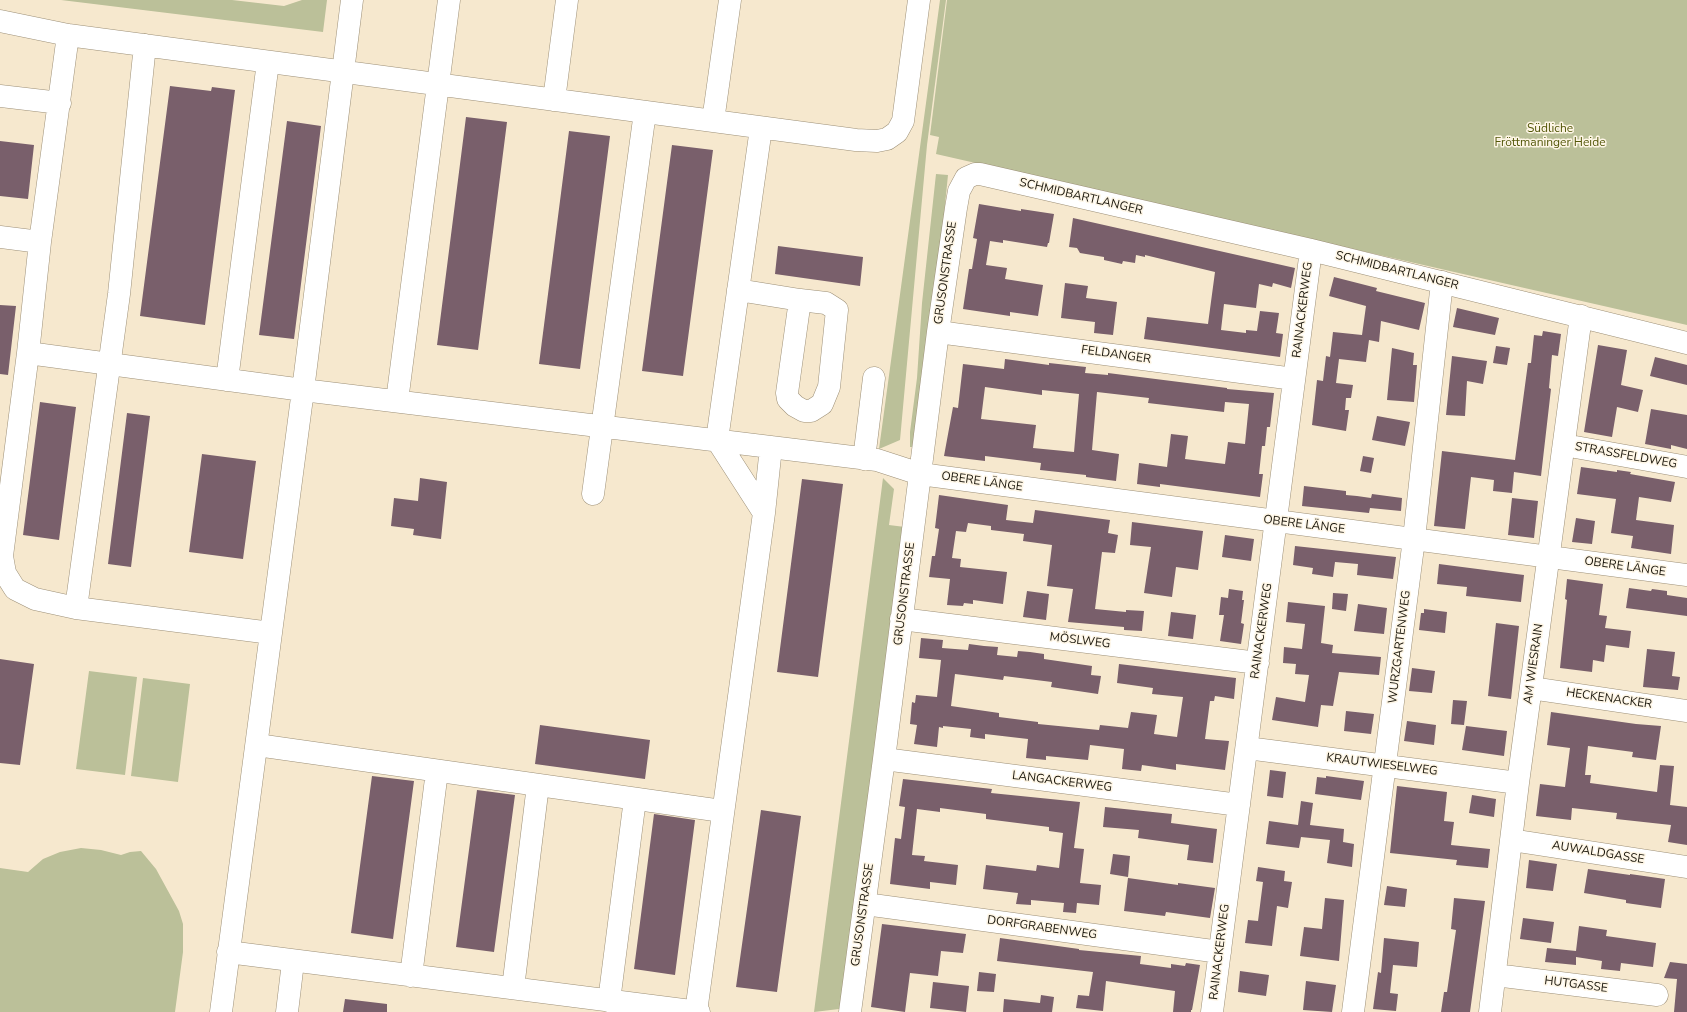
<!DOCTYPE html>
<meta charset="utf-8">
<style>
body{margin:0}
canvas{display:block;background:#f6e8ce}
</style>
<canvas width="1687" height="1012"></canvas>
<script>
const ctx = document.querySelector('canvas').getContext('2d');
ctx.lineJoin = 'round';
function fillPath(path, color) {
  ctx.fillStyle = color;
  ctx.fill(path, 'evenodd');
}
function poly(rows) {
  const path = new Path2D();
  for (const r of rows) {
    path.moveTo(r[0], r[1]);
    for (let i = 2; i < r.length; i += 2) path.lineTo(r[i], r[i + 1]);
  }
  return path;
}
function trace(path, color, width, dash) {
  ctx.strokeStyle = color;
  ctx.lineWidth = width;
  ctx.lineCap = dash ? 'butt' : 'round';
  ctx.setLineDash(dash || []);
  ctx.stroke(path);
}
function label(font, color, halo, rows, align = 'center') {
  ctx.font = font + ' "Nunito Sans",sans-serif';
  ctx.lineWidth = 3;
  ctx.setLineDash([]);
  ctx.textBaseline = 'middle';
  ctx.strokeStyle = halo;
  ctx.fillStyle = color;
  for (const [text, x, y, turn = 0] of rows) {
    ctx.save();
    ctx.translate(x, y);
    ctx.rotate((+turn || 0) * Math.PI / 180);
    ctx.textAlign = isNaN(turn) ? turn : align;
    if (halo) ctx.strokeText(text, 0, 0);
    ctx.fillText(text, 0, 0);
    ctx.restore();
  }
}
fillPath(poly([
 [61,0,232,0,284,6,302,0,327,0,323,32],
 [940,0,946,0,927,145,900,440,879,449],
 [947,0,1687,0,1687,325,936,154,939,137,930,135],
 [936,174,948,175,935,304,913,447,910,447,910,432,917,378,922,303],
 [883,478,894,489,889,525,905,527,841,999,839,1009,814,1012],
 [89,671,137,677,125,775,76,769],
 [143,678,190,684,178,782,131,776],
 [81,848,101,850,121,855,130,852,141,851,156,869,179,911,183,924,183,952,175,1012,0,1012,0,868,28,872,43,859,60,852]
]), '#bbc099');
fillPath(poly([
 [170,86,211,91,212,87,235,90,205,325,140,316],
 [466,117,507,122,478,350,437,345],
 [287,121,321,126,294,339,259,335],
 [569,131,610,136,580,369,539,364],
 [0,141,34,145,28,199,0,196],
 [672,145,713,150,683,376,642,371],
 [979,204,1021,211,1021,209,1054,214,1049,243,1048,243,1047,247,1003,240,1003,243,990,241,986,265,1007,268,1005,279,1043,285,1038,316,1010,312,1010,316,963,309,969,269,972,269,977,239,973,238],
 [1073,218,1295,268,1291,288,1273,283,1272,287,1259,284,1256,308,1224,304,1221,330,1246,333,1246,330,1257,331,1260,311,1279,313,1276,333,1283,334,1280,357,1144,339,1147,317,1208,324,1215,272,1145,255,1145,257,1136,255,1135,263,1123,261,1122,264,1104,260,1104,257,1080,253,1077,248,1069,247],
 [778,246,863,257,860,286,775,274],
 [1334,277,1377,288,1376,291,1425,303,1419,330,1381,321,1379,342,1369,340,1366,362,1339,359,1336,383,1353,385,1351,398,1346,398,1345,410,1349,410,1346,431,1312,425,1317,380,1323,381,1326,356,1330,357,1333,332,1362,335,1366,306,1329,296],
 [1065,283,1088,286,1086,298,1117,302,1113,335,1094,333,1095,322,1061,318],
 [0,305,16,306,8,375,0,374],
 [1457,308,1499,318,1495,335,1453,327],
 [1543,331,1561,334,1558,356,1552,355,1549,388,1551,389,1541,476,1514,472,1512,493,1493,491,1494,480,1471,477,1465,529,1434,526,1442,451,1515,460,1528,363,1531,363,1534,335,1542,336],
 [1598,345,1627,350,1621,385,1643,390,1638,412,1617,407,1612,437,1584,432],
 [1496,346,1510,348,1507,365,1493,363],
 [1392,348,1414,353,1413,365,1417,365,1414,402,1387,400],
 [1452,356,1487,361,1483,384,1467,381,1465,416,1446,415],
 [1655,357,1687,365,1687,385,1650,376],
 [1005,359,1049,365,1049,363,1086,367,1085,373,1108,375,1108,373,1227,388,1227,389,1274,393,1270,427,1267,427,1265,446,1262,446,1259,474,1263,474,1260,497,1160,484,1160,487,1137,484,1139,463,1167,467,1171,434,1188,436,1185,459,1225,464,1228,442,1245,444,1249,404,1225,402,1224,412,1148,403,1149,398,1097,392,1092,450,1119,454,1116,481,1086,477,1086,475,1040,470,1041,463,985,456,985,461,944,456,953,407,958,408,963,364,1004,369],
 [985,387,1042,395,1042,390,1079,394,1074,452,1033,448,1036,425,981,419],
 [40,402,76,407,59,540,23,535],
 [1651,409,1687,415,1687,449,1671,445,1671,449,1645,444],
 [127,413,150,416,131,567,108,564],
 [1377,416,1410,422,1405,446,1372,440],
 [202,454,256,461,243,559,189,552],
 [1363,456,1374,458,1371,473,1360,471],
 [1581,467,1617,472,1617,470,1631,472,1630,474,1675,482,1671,502,1639,497,1636,520,1674,525,1671,554,1631,548,1633,536,1611,533,1616,499,1577,494],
 [420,478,447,482,441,539,413,535,414,529,391,526,394,498,418,501],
 [802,479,843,484,818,677,777,672],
 [1304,486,1346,491,1346,495,1357,496,1371,498,1372,494,1402,498,1401,511,1370,508,1369,513,1302,506],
 [939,495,1008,505,1006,520,1033,523,1035,510,1110,520,1108,533,1118,535,1115,553,1102,552,1095,609,1126,612,1126,610,1144,611,1142,631,1124,630,1124,627,1068,622,1073,589,1047,586,1052,545,1023,541,1024,534,991,530,991,526,968,523,966,532,956,531,952,558,961,559,960,567,1007,572,1003,604,973,600,973,604,964,603,963,606,947,605,950,579,929,577,932,556,935,556,939,529,935,528],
 [1512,498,1538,501,1534,538,1508,535],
 [1576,518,1595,521,1592,544,1572,542],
 [1132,522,1203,531,1198,570,1176,567,1172,597,1144,593,1151,547,1130,545],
 [1225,535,1254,539,1251,561,1222,557],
 [1295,546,1396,557,1393,579,1357,575,1358,564,1335,562,1333,577,1312,574,1313,568,1293,565],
 [1439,564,1524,575,1521,602,1466,596,1467,587,1437,584],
 [1567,579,1603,584,1599,615,1607,616,1605,628,1631,631,1629,648,1606,645,1604,662,1593,660,1592,672,1560,668,1567,600,1565,599],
 [1629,588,1651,591,1652,589,1667,591,1667,595,1687,598,1687,616,1626,608],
 [1229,589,1243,591,1242,600,1244,600,1241,623,1244,624,1241,644,1220,641,1224,615,1219,615,1221,597,1228,598],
 [1027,591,1049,594,1046,620,1023,617],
 [1333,593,1348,594,1346,611,1332,609],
 [1288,602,1325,606,1321,643,1333,645,1332,653,1381,657,1379,675,1339,672,1333,706,1321,705,1318,727,1272,720,1276,697,1305,702,1309,675,1295,674,1296,664,1283,663,1284,647,1302,649,1305,624,1286,622],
 [1358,604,1387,608,1384,634,1354,631],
 [1424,609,1447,612,1445,633,1419,630,1421,613,1424,613],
 [1171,612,1196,615,1193,639,1168,636],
 [1496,623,1519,626,1511,699,1488,696],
 [921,638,943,640,942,648,968,650,969,644,984,646,998,647,997,655,1017,657,1018,651,1030,652,1044,654,1044,659,1092,666,1091,675,1101,676,1098,694,1051,687,1052,682,1004,676,1003,680,955,674,951,706,999,713,999,717,1038,722,1038,724,1099,730,1100,725,1128,728,1131,712,1157,715,1154,734,1177,737,1183,697,1152,694,1153,688,1117,683,1119,664,1236,678,1234,699,1215,696,1214,701,1210,701,1205,739,1229,741,1225,770,1176,764,1176,770,1142,765,1141,771,1122,769,1124,749,1090,745,1088,760,1046,756,1046,760,1026,758,1028,739,985,734,985,739,970,737,971,729,943,726,943,728,939,727,937,747,914,744,917,725,910,724,912,702,915,703,916,695,937,697,941,660,919,658],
 [1647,649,1675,652,1672,676,1680,677,1678,690,1643,687],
 [0,659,34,664,20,765,0,763],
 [1412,668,1435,671,1432,693,1409,691],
 [1453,700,1467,701,1464,725,1451,724],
 [1346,711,1374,714,1371,734,1344,731],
 [1551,712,1636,724,1661,726,1656,760,1632,757,1633,752,1588,746,1585,775,1591,775,1590,783,1657,792,1660,765,1674,766,1670,805,1687,807,1687,845,1668,842,1671,825,1616,819,1617,813,1572,808,1571,820,1536,816,1540,784,1565,787,1570,748,1547,745],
 [1407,721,1436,725,1434,745,1404,741],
 [540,725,650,740,645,779,535,764],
 [1466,726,1507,731,1504,756,1462,750],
 [1270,770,1286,772,1283,798,1267,796],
 [372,776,414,781,393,939,351,933],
 [1326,776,1364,781,1361,800,1315,794,1317,777,1326,778],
 [903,779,992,789,991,793,1080,802,1074,848,1084,849,1080,883,1101,885,1099,905,1077,903,1076,913,1063,912,1064,903,1031,900,1031,905,1016,904,1018,893,983,889,986,865,1036,871,1037,865,1059,868,1063,833,1049,831,1049,827,986,819,986,814,940,808,940,812,917,809,912,855,925,856,924,861,958,865,956,885,930,882,930,889,890,884,895,838,901,839,905,807,899,806],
 [1397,786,1447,792,1444,821,1454,822,1451,845,1490,849,1488,868,1456,865,1457,860,1390,853],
 [477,790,515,795,494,952,456,947],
 [1472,795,1496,799,1494,817,1469,813],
 [1301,801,1313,803,1310,825,1344,829,1343,842,1354,844,1352,867,1327,863,1330,840,1301,837,1299,848,1266,844,1269,821,1298,825],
 [1105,807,1172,814,1171,823,1217,829,1213,863,1187,860,1189,845,1138,838,1139,830,1103,827],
 [761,810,801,816,777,992,736,987],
 [654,814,695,820,675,975,634,969],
 [1113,854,1130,856,1128,877,1110,874],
 [1529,860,1557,864,1553,891,1526,888],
 [1258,867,1285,871,1284,881,1292,882,1288,908,1277,906,1272,946,1245,943,1248,920,1258,921,1263,882,1256,881],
 [1588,869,1630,875,1630,874,1665,879,1661,908,1626,903,1626,900,1584,893],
 [1128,878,1178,885,1178,883,1215,888,1210,918,1166,912,1165,916,1124,911],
 [1387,886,1407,889,1405,907,1384,905],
 [1325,898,1344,900,1339,961,1300,956,1304,927,1322,929],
 [1454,898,1485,901,1470,1012,1441,1012,1444,992,1447,992,1456,930,1451,929],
 [1523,918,1554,922,1551,943,1520,939],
 [882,924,966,934,963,953,941,951,938,976,910,973,905,1012,871,1007],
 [1579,926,1607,930,1606,936,1656,943,1653,967,1621,963,1620,971,1601,969,1602,961,1576,957,1576,965,1545,962,1547,948,1576,951],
 [1000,938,1079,949,1079,950,1141,956,1140,964,1171,968,1171,964,1185,966,1186,963,1200,965,1192,1010,1191,1010,1191,1012,1173,1012,1175,991,1106,981,1103,1011,1076,1008,1078,995,1089,996,1093,972,997,961],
 [1384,938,1419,942,1417,967,1393,965,1390,993,1398,994,1396,1011,1373,1009,1378,972,1381,973],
 [1670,962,1687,964,1687,1012,1674,1012,1677,979,1664,978],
 [1240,971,1269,975,1266,996,1238,992],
 [979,972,996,974,994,992,977,991],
 [1306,981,1336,985,1332,1012,1303,1010],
 [933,982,969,986,966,1012,930,1008],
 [1041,995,1054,997,1052,1012,1003,1012,1004,999,1040,1003],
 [345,999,387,1004,387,1012,343,1012]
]), '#795f6b');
const minor = poly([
 [0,21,68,35,856,140,877,141,887,139,897,132,903,121,919,0],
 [68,35,40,242,28,353,2,556,5,573,15,589,35,599,76,608,271,633],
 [0,96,60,103],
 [554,100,567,0],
 [713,121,730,0],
 [761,128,717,440,764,513],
 [0,237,40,242],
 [738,290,800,300,787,393,788,399,795,406,804,411,811,411,822,404,829,387,837,310,826,303,800,300],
 [938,332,1294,379],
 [28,353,303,390,877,460,920,474,1687,575],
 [227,380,268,62],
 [397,401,449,0],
 [1564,445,1687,467],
 [864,459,874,378],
 [593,494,645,112],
 [76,608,119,294,145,45],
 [901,619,1258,663],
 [1531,688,1687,711],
 [257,745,722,811],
 [1247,748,1518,783],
 [884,759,1239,805],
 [1511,840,1686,867],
 [865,904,1220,952],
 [228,952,699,1012],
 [1495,975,1657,995],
 [411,976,437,771],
 [513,988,538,785],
 [609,1001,635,799],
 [221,1012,303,390,352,0],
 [287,1012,293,962],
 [696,1012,764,513,771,447],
 [850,1012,884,759,938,332,956,208,959,191,966,178,975,174,980,174,1311,250,1687,343],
 [1212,1012,1311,250],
 [1353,1012,1414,539,1442,282],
 [1490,1012,1518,783,1581,316]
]);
trace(minor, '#9d9078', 23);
trace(minor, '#fff', 22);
label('12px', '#535709', '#fef6e6', [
 ["Südliche",1550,129],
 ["Fröttmaninger Heide",1550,143]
]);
label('12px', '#1a160c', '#fef6e6', [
 ["SCHMIDBARTLANGER",1081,197,13],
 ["SCHMIDBARTLANGER",1397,271,14],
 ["GRUSONSTRASSE",946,273,-82],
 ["RAINACKERWEG",1303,310,-83],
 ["FELDANGER",1116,355,8],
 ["STRASSFELDWEG",1626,456,10],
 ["OBERE LÄNGE",982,482,8],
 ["OBERE LÄNGE",1304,525,7],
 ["OBERE LÄNGE",1625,567,8],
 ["GRUSONSTRASSE",905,594,-83],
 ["RAINACKERWEG",1262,631,-82],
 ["MÖSLWEG",1080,641,7],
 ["WURZGARTENWEG",1400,647,-83],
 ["AM WIESRAIN",1534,664,-82],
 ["HECKENACKER",1609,699,8],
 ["KRAUTWIESELWEG",1382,765,7],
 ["LANGACKERWEG",1062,782,7],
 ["AUWALDGASSE",1598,853,9],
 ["GRUSONSTRASSE",863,915,-82],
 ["DORFGRABENWEG",1042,928,8],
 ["RAINACKERWEG",1220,952,-83],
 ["HUTGASSE",1576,985,7]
]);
</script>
